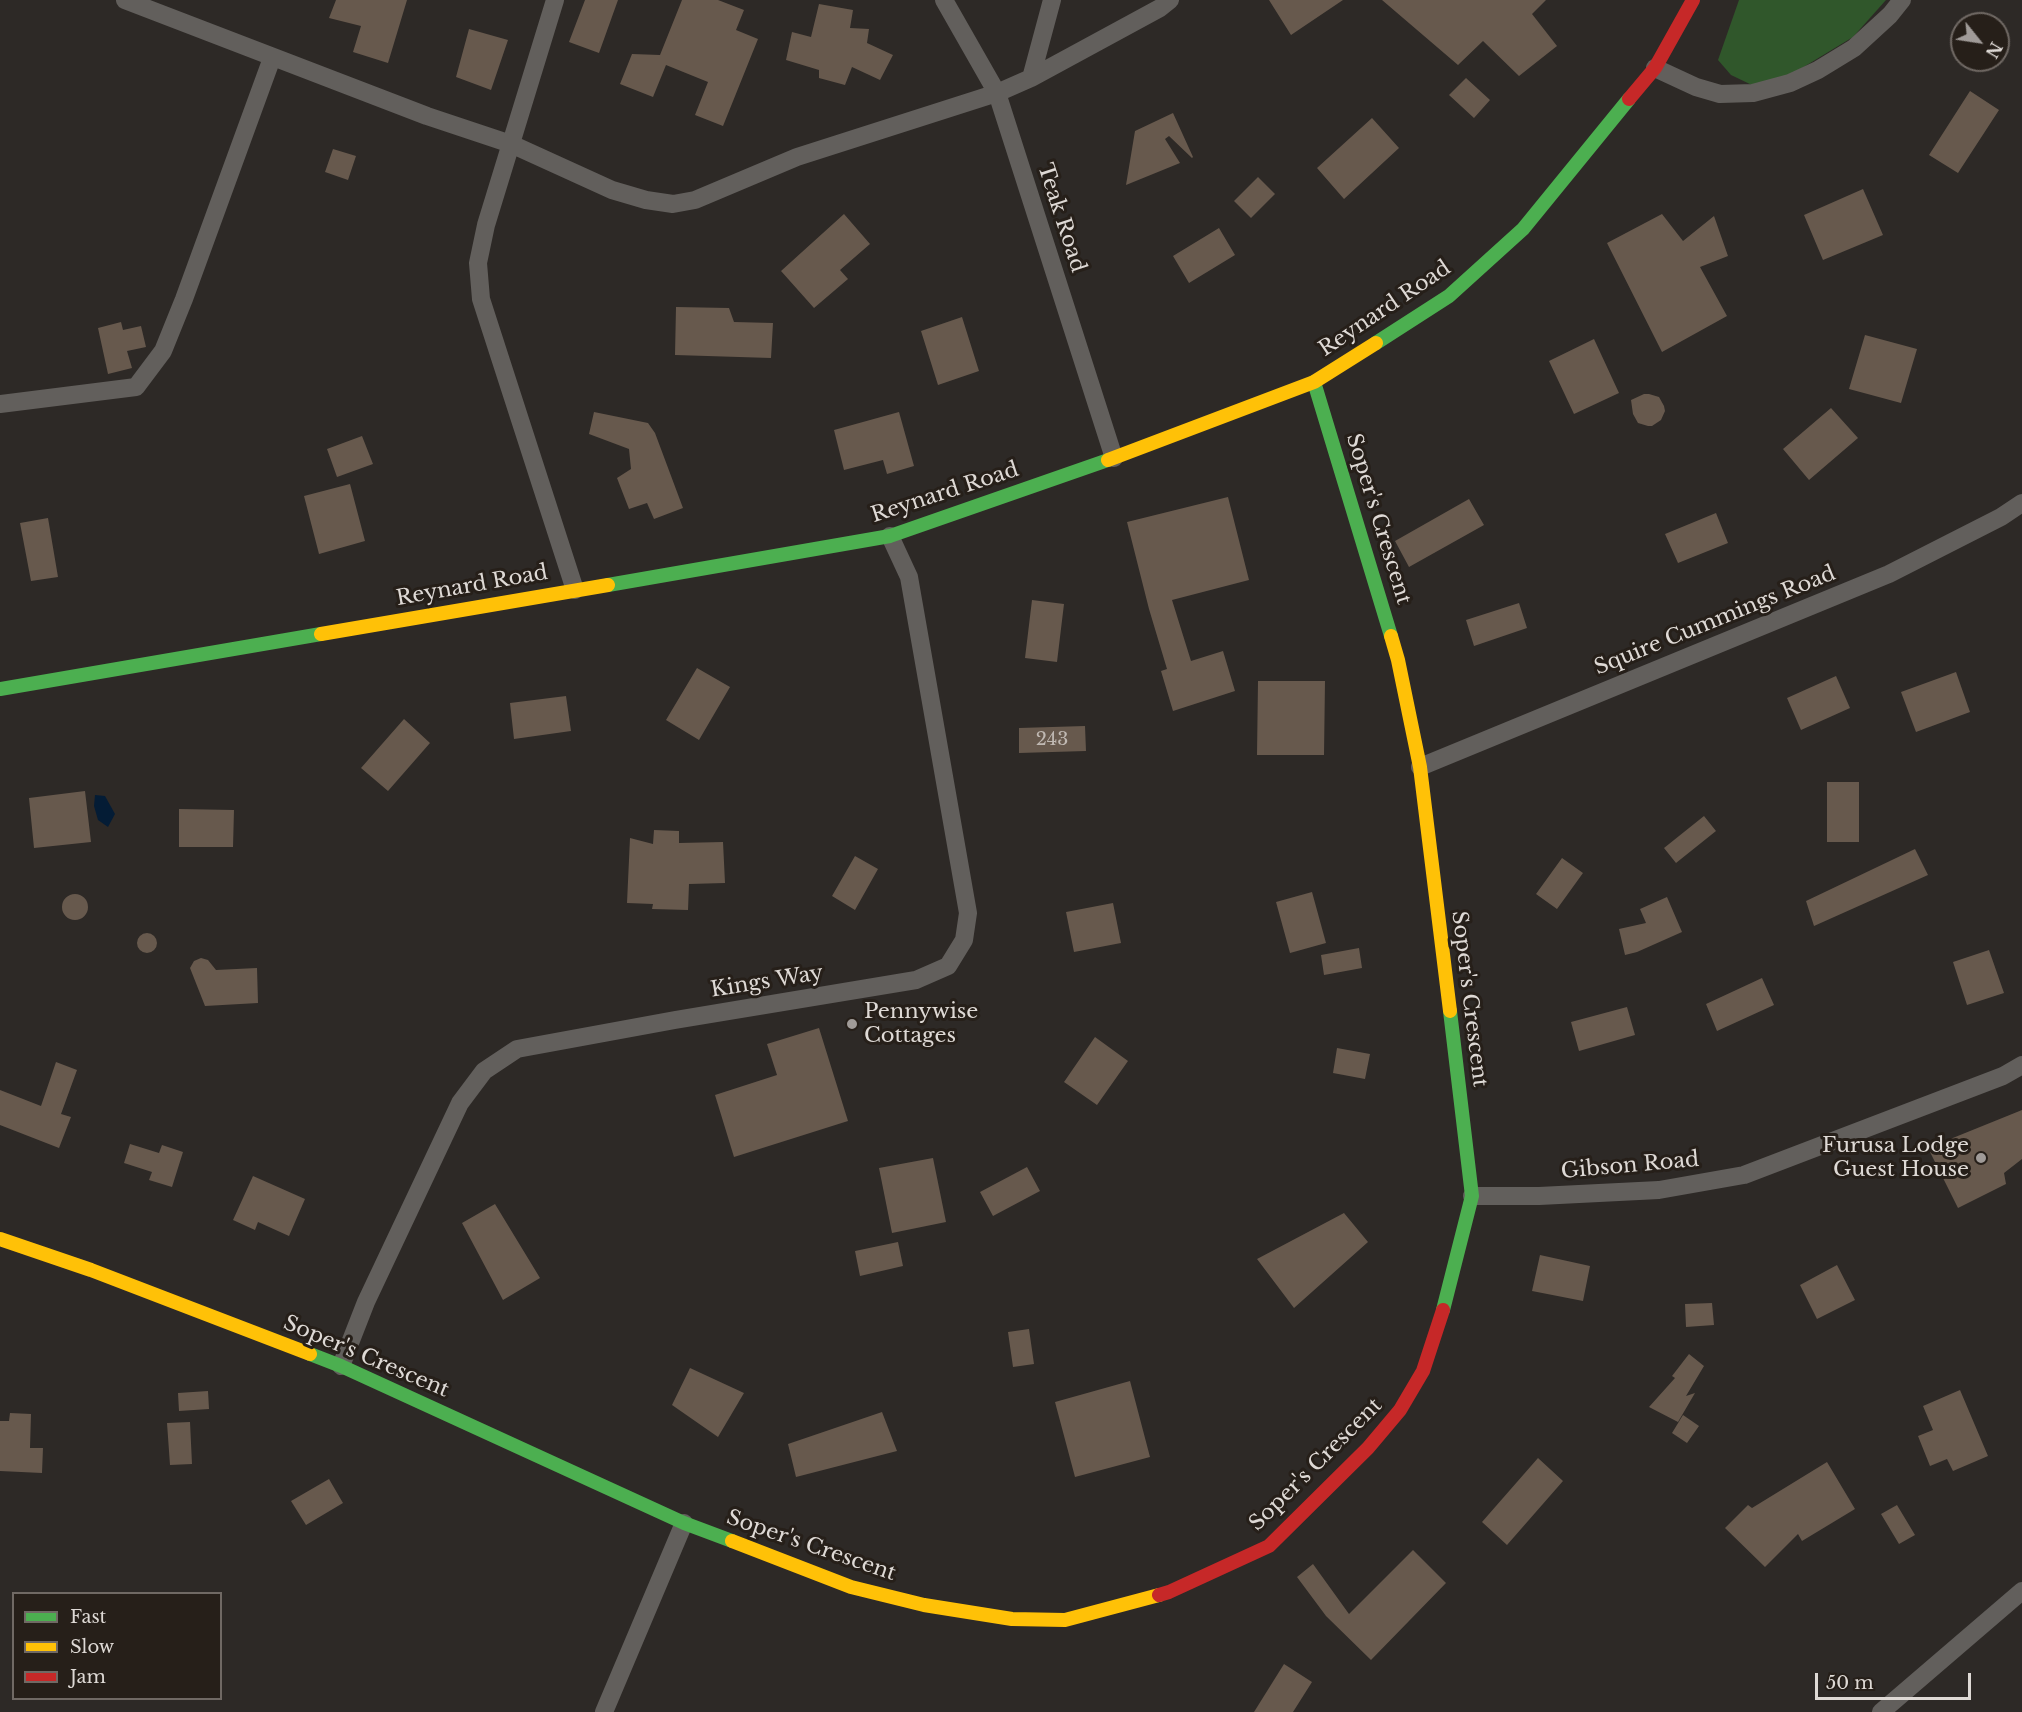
<!DOCTYPE html>
<style>
body{margin:0}
#map{position:relative;width:2022px;height:1712px;overflow:hidden;background:#2d2926;font-family:"Libre Baskerville",serif}
canvas{display:block}
.legend{position:absolute;left:12px;top:1592px;width:210px;height:108px;box-sizing:border-box;background:#261f19;border:2px solid #706964;margin:0;padding:8px 10px;list-style:none;font-size:18px;color:#ded9d5}
.legend li{display:flex;align-items:center;gap:12px;height:30px}
.legend b{width:30px;border:2px solid #706964}
.north{position:absolute;left:1950px;top:12px;width:60px;height:60px;box-sizing:border-box;background:#261f19;border:2px solid #706964;border-radius:50%;rotate:120deg;font-size:16px;font-weight:700;line-height:24px;text-align:center;color:#ded9d5}
.north::after{content:'';display:block;margin:auto;width:21px;height:27px;background:#a09b98;clip-path:polygon(50% 0,100% 100%,50% 72%,0 100%)}
.scale{position:absolute;left:1815px;top:1673px;width:156px;height:27px;box-sizing:border-box;border:3px solid #ded9d5;border-top:0;padding-left:8px;font-size:18px;line-height:21px;white-space:nowrap;color:#ded9d5;-webkit-text-stroke:4px #261f19;paint-order:stroke}
</style>
<div id="map">
<canvas width="2022" height="1712"></canvas>
<ul class="legend">
<li><b style="height:8px;background:#4caf50"></b>Fast</li>
<li><b style="height:8px;background:#ffc107"></b>Slow</li>
<li><b style="height:8px;background:#c62828"></b>Jam</li>
</ul>
<div class="north">N</div>
<div class="scale">50 m</div>
</div>
<script>
const ctx = document.querySelector('canvas').getContext('2d');
ctx.lineJoin = 'round';
function fillPath(path, color) {
  ctx.fillStyle = color;
  ctx.fill(path, 'evenodd');
}
function poly(rows) {
  const path = new Path2D();
  for (const r of rows) {
    if (r.length === 3) {
      path.moveTo(r[0] + r[2], r[1]);
      path.arc(r[0], r[1], r[2], 0, 2 * Math.PI);
      continue;
    }
    path.moveTo(r[0], r[1]);
    for (let i = 2; i < r.length; i += 2) path.lineTo(r[i], r[i + 1]);
  }
  return path;
}
function trace(path, color, width, dash) {
  ctx.strokeStyle = color;
  ctx.lineWidth = width;
  ctx.lineCap = dash ? 'butt' : 'round';
  ctx.setLineDash(dash || []);
  ctx.stroke(path);
}
function label(font, color, halo, rows, align = 'center') {
  ctx.font = font + ' "Libre Baskerville",serif';
  ctx.lineWidth = 6;
  ctx.setLineDash([]);
  ctx.textBaseline = 'middle';
  ctx.strokeStyle = halo;
  ctx.fillStyle = color;
  for (const [text, x, y, turn = 0] of rows) {
    ctx.save();
    ctx.translate(x, y);
    ctx.rotate((+turn || 0) * Math.PI / 180);
    ctx.textAlign = isNaN(turn) ? turn : align;
    if (halo) ctx.strokeText(text, 0, 0);
    ctx.fillText(text, 0, 0);
    ctx.restore();
  }
}
fillPath(poly([
 [1739,0,1886,0,1853,37,1792,74,1754,86,1731,75,1718,60]
]), '#30572b');
fillPath(poly([
 [95,795,105,796,115,814,108,827,98,820,94,806]
]), '#041c35');
fillPath(poly([
 [336,0,407,0,388,63,353,52,361,26,329,18],
 [585,0,618,0,599,53,569,42],
 [682,0,718,0,744,10,736,30,758,39,723,126,695,115,708,82,666,65,653,97,620,84,632,54,660,55],
 [1269,0,1343,0,1291,35],
 [1382,0,1546,0,1532,14,1557,46,1519,76,1483,41,1458,65],
 [819,4,853,10,850,28,869,29,867,43,893,55,880,80,852,67,845,85,819,78,819,70,786,60,792,32,811,37],
 [469,29,508,40,491,90,456,77],
 [1466,78,1490,100,1474,118,1449,95],
 [1970,91,1999,110,1958,173,1929,155],
 [1173,113,1193,157,1192,158,1169,136,1165,139,1180,163,1126,185,1135,131],
 [1372,118,1399,148,1344,199,1317,168],
 [333,149,356,156,348,180,325,172],
 [1258,177,1275,194,1251,218,1234,201],
 [1863,189,1883,235,1823,260,1804,215],
 [844,214,870,244,840,270,848,279,814,308,781,271],
 [1662,214,1683,241,1714,216,1728,256,1700,267,1727,316,1662,352,1607,243],
 [1219,228,1235,255,1189,283,1173,256],
 [676,307,729,308,734,322,773,323,771,358,675,355],
 [962,317,979,371,938,385,921,331],
 [121,322,123,330,141,326,146,347,127,351,132,368,108,374,98,328],
 [1865,335,1917,349,1901,403,1849,389],
 [1594,339,1619,393,1574,414,1549,361],
 [1644,394,1649,394,1659,397,1664,406,1665,411,1661,420,1652,426,1648,426,1638,423,1633,414,1631,400],
 [1831,408,1858,438,1809,480,1783,449],
 [594,412,648,423,655,433,683,508,654,519,647,503,629,509,617,478,631,469,629,449,589,434],
 [899,412,914,466,887,474,883,460,844,470,834,430],
 [362,436,373,464,337,477,327,449],
 [350,484,365,541,319,554,304,496],
 [1228,497,1249,580,1172,600,1191,661,1223,651,1235,691,1173,711,1161,671,1167,669,1149,609,1127,522],
 [1469,499,1484,525,1409,567,1395,541],
 [1716,513,1728,543,1678,563,1665,534],
 [48,518,58,577,31,581,20,523],
 [1032,600,1064,604,1057,662,1025,658],
 [1519,603,1527,628,1474,646,1466,620],
 [697,668,730,687,699,740,666,720],
 [1956,672,1970,712,1916,732,1901,692],
 [1836,676,1850,708,1801,730,1787,698],
 [1258,681,1325,681,1324,755,1257,755],
 [566,696,571,731,514,739,510,703],
 [404,719,430,743,388,791,361,768],
 [1085,726,1086,751,1019,753,1019,728],
 [1827,782,1859,782,1859,842,1827,842],
 [85,791,91,842,34,848,29,798],
 [179,809,234,810,233,847,179,847],
 [1704,816,1716,831,1676,863,1664,848],
 [654,830,679,831,679,843,723,842,725,883,689,884,688,910,652,909,653,904,627,903,630,838,653,844],
 [1915,849,1928,875,1814,926,1806,901],
 [855,856,878,869,855,910,832,896],
 [1562,858,1583,873,1557,909,1536,894],
 [1312,892,1326,943,1290,953,1276,902],
 [75,907,13],
 [1667,897,1682,932,1637,952,1625,955,1619,929,1646,923,1640,909],
 [1113,903,1121,943,1074,952,1066,912],
 [147,943,10],
 [1359,948,1362,968,1324,975,1321,955],
 [1989,950,2004,993,1967,1005,1953,962],
 [201,958,208,960,216,970,257,968,258,1003,205,1006,190,968,194,961],
 [1762,978,1774,1005,1717,1031,1706,1004],
 [1627,1007,1635,1035,1579,1051,1571,1022],
 [819,1028,848,1121,734,1157,715,1095,777,1075,767,1044],
 [1095,1037,1128,1061,1097,1105,1064,1082],
 [1337,1048,1370,1054,1365,1079,1333,1073],
 [56,1062,77,1070,61,1114,71,1117,59,1148,0,1125,0,1090,41,1106],
 [2022,1110,2022,1159,2004,1173,2006,1184,1958,1208,1928,1148],
 [130,1144,159,1153,162,1145,183,1152,172,1187,149,1180,152,1172,124,1163],
 [933,1158,946,1222,892,1233,879,1168],
 [1027,1167,1040,1191,993,1216,980,1192],
 [253,1176,305,1199,289,1236,258,1222,255,1230,233,1220],
 [495,1204,540,1278,503,1300,462,1223],
 [1344,1213,1368,1242,1294,1308,1257,1259],
 [898,1242,903,1266,860,1276,855,1251],
 [1540,1255,1590,1266,1583,1301,1532,1291],
 [1837,1265,1855,1300,1817,1319,1800,1285],
 [1712,1303,1714,1325,1686,1327,1685,1304],
 [1029,1329,1034,1364,1013,1367,1008,1332],
 [1689,1354,1704,1366,1686,1396,1695,1393,1678,1422,1649,1407,1675,1378,1672,1376],
 [690,1368,744,1393,718,1437,672,1405],
 [1130,1381,1150,1457,1075,1477,1055,1402],
 [1960,1390,1988,1456,1953,1471,1947,1459,1930,1466,1918,1436,1933,1430,1923,1406],
 [208,1391,209,1409,179,1411,178,1393],
 [882,1412,897,1451,796,1477,788,1444],
 [10,1413,31,1414,30,1448,43,1448,42,1473,0,1471,0,1421,9,1421],
 [1683,1415,1699,1426,1687,1443,1672,1433],
 [190,1422,192,1464,170,1465,167,1423],
 [1538,1458,1563,1481,1507,1545,1482,1522],
 [1827,1462,1855,1509,1802,1541,1798,1534,1765,1567,1725,1528,1748,1505,1752,1508],
 [329,1479,343,1503,306,1525,291,1501],
 [1897,1505,1915,1535,1899,1544,1881,1514],
 [1413,1550,1446,1583,1371,1660,1326,1616,1297,1577,1313,1564,1349,1614],
 [1284,1664,1312,1682,1293,1712,1254,1712]
]), '#67594d');
trace(poly([
 [125,0,427,116,511,144,612,190,646,200,673,204,695,200,797,157,997,93,1031,78,1160,8,1170,0],
 [555,0,486,225,478,263,481,299,575,590],
 [944,0,997,93,1114,458],
 [1655,68,1696,87,1720,94,1753,93,1790,83,1818,70,1854,48,1890,15,1902,0],
 [1031,78,1052,0],
 [0,404,136,387,163,351,184,299,272,58],
 [1420,767,1889,574,2001,517,2022,503],
 [1472,1196,1539,1196,1659,1190,1744,1175,2003,1076,2022,1065],
 [341,1366,366,1302,460,1103,484,1071,517,1049,675,1020,916,980,948,966,964,940,968,913,909,577,890,536],
 [604,1712,684,1523],
 [1881,1712,2022,1591]
]), '#625f5c', 18);
trace(poly([
 [1376,343,1449,296,1523,229,1629,99],
 [1314,382,1391,636],
 [608,585,890,536,1108,460],
 [0,689,321,634],
 [1443,1310,1472,1196,1450,1011],
 [310,1354,341,1366,684,1523,732,1541]
]), '#4caf50', 14);
trace(poly([
 [1108,460,1314,382,1376,343],
 [321,634,608,585],
 [1391,636,1398,660,1420,767,1450,1011],
 [0,1239,91,1270,310,1354],
 [732,1541,851,1587,924,1605,1012,1619,1065,1620,1159,1595]
]), '#ffc107', 14);
trace(poly([
 [1629,99,1655,68,1693,0],
 [1159,1595,1169,1592,1269,1546,1368,1448,1400,1410,1423,1371,1443,1310]
]), '#c62828', 14);
for (const [x, y, r, color] of [
 [852,1024,6,"#a09b98"],
 [1981,1158,6,"#a09b98"]
]) {
  const dot = new Path2D();
  dot.arc(x, y, r, 0, 2 * Math.PI);
  ctx.fillStyle = color;
  ctx.fill(dot);
  trace(dot, '#261f19', 2);
}
label('18px', '#c0b9b3', null, [
 ["243",1052,740]
]);
label('21px', '#ded9d5', '#261f19', [
 ["Teak Road",1061,218,72],
 ["Reynard Road",1385,309,-34],
 ["Reynard Road",945,493,-18],
 ["Soper's Crescent",1378,519,73],
 ["Reynard Road",472,586,-10],
 ["Squire Cummings Road",1715,621,-22],
 ["Kings Way",767,982,-9],
 ["Soper's Crescent",1469,999,83],
 ["Gibson Road",1630,1166,-5],
 ["Soper's Crescent",366,1357,23],
 ["Soper's Crescent",1316,1465,-45],
 ["Soper's Crescent",811,1546,19]
]);
label('21px', '#ded9d5', '#261f19', [
 ["Pennywise",864,1012],
 ["Cottages",864,1036],
 ["Furusa Lodge",1969,1146,"right"],
 ["Guest House",1969,1170,"right"]
], 'left');
</script>
